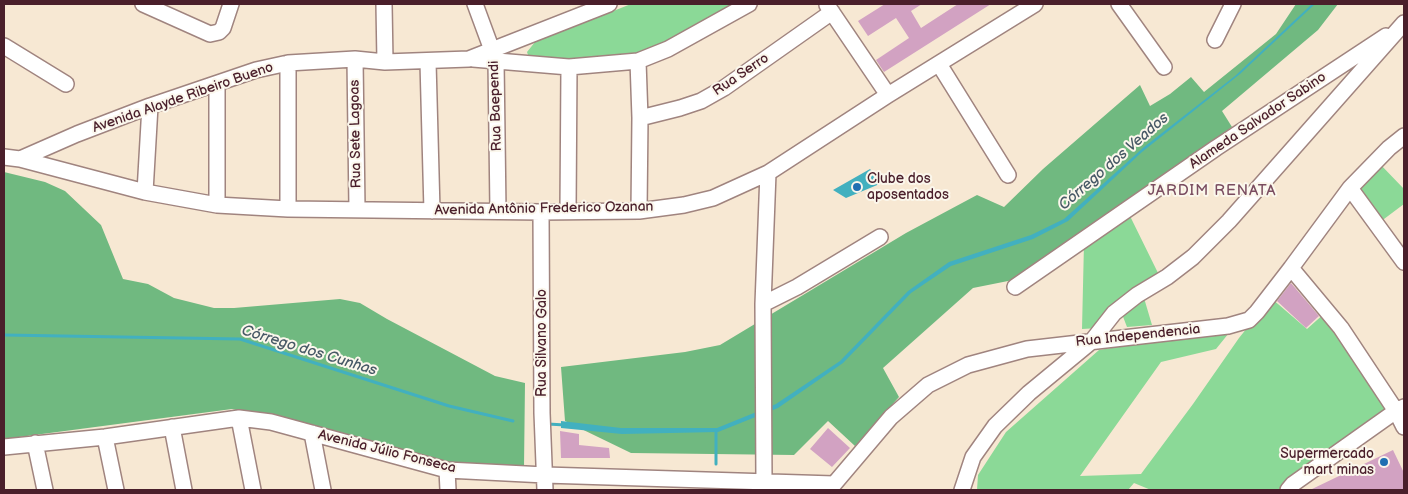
<!DOCTYPE html>
<meta charset="utf-8">
<style>
body{margin:0}
#map{position:relative;width:1408px;height:494px;overflow:hidden;background:#f7e8d3;font-family:"Balsamiq Sans",sans-serif}
canvas{display:block}
.frame{position:absolute;inset:0;border:5px solid #4a1f2b;pointer-events:none}
</style>
<div id="map">
<canvas width="1408" height="494"></canvas>
<div class="frame"></div>
</div>
<script>
const ctx = document.querySelector('canvas').getContext('2d');
ctx.lineJoin = 'round';
function fillPath(path, color) {
  ctx.fillStyle = color;
  ctx.fill(path, 'evenodd');
}
function poly(rows) {
  const path = new Path2D();
  for (const r of rows) {
    path.moveTo(r[0], r[1]);
    for (let i = 2; i < r.length; i += 2) path.lineTo(r[i], r[i + 1]);
  }
  return path;
}
function trace(path, color, width, dash) {
  ctx.strokeStyle = color;
  ctx.lineWidth = width;
  ctx.lineCap = dash ? 'butt' : 'round';
  ctx.setLineDash(dash || []);
  ctx.stroke(path);
}
function label(font, color, halo, rows, align = 'center') {
  ctx.font = font + ' "Balsamiq Sans",sans-serif';
  ctx.lineWidth = 4;
  ctx.setLineDash([]);
  ctx.textBaseline = 'middle';
  ctx.strokeStyle = halo;
  ctx.fillStyle = color;
  for (const [text, x, y, turn = 0] of rows) {
    ctx.save();
    ctx.translate(x, y);
    ctx.rotate((+turn || 0) * Math.PI / 180);
    ctx.textAlign = isNaN(turn) ? turn : align;
    if (halo) ctx.strokeText(text, 0, 0);
    ctx.fillText(text, 0, 0);
    ctx.restore();
  }
}
fillPath(poly([
 [631,4,736,4,667,45,628,58,537,59,529,57,528,55,527,52,535,42],
 [1379,163,1404,189,1404,204,1380,222,1355,191],
 [1129,214,1159,275,1099,328,1082,329,1084,243],
 [1144,298,1152,325,1127,327,1122,314],
 [1271,298,1307,329,1326,312,1394,411,1284,490,1151,490,1134,483,1128,490,977,490,978,475,1006,432,1099,350,1233,328,1216,349,1161,362,1080,476,1141,474,1193,404,1239,338]
]), '#8bd997');
fillPath(poly([
 [1296,4,1338,4,1318,30,1222,111,1232,127,1079,238,1013,280,973,288,883,368,899,397,855,446,828,421,794,455,631,453,565,421,561,367,685,352,720,345,906,233,977,195,1004,207,1043,169,1140,85,1150,106,1170,94,1191,77,1204,92,1276,34],
 [4,172,45,182,65,191,101,225,123,279,148,284,174,298,214,308,234,308,340,299,360,303,387,319,495,376,525,383,524,467,451,463,232,409,4,439]
]), '#70b980');
fillPath(poly([
 [1312,4,1315,4,1240,74,1142,152,1068,221,1033,239,951,266,911,293,843,363,778,408,718,432,622,434,561,428,561,421,621,428,717,428,776,404,840,361,908,291,949,262,1031,235,1064,219,1144,147,1235,76],
 [870,169,882,183,846,198,833,190]
]), '#42b0bf');
trace(poly([
 [4,335,240,339,449,406,513,421],
 [548,424,565,425],
 [716,464,716,431]
]), '#42b0bf', 3);
fillPath(poly([
 [885,4,922,4,911,11,921,28,958,4,991,4,884,72,876,60,909,38,896,18,868,36,858,21],
 [1291,283,1319,316,1306,328,1277,301],
 [828,428,850,448,832,467,810,449],
 [560,431,579,434,579,445,609,448,610,458,561,458],
 [1393,450,1404,473,1404,490,1310,490]
]), '#d2a2c2');
const minor = poly([
 [143,4,210,34,219,32,223,28,231,4],
 [384,4,385,62],
 [475,4,496,61,498,211],
 [1119,4,1164,67],
 [827,5,888,95],
 [1215,40,1233,4],
 [4,46,66,84],
 [355,59,357,209],
 [473,59,569,67,638,61,668,49,749,4],
 [638,61,640,118,639,211],
 [428,62,432,211],
 [939,64,1008,175],
 [640,118,680,108,701,101,724,88,832,12],
 [4,157,20,159,145,192,217,205,288,209,541,212,639,211,684,205,713,198,768,173,888,95,1035,4],
 [20,159,77,134,150,106,256,70,288,63,355,59,385,62,469,59,609,4],
 [768,173,763,304,797,287,880,237],
 [1350,188,1404,262],
 [145,192,150,106],
 [217,205,217,84],
 [288,209,288,63],
 [568,211,569,67],
 [541,212,542,413,545,490],
 [1291,268,1341,328,1396,411,1404,427],
 [1015,287,1216,148,1386,36],
 [763,304,764,482],
 [239,418,253,490],
 [172,427,184,490],
 [312,433,323,490],
 [105,437,116,490],
 [35,443,45,490],
 [4,447,105,437,239,418,271,422,447,470,545,475,834,484],
 [447,470,448,490],
 [829,490,891,417,928,385,968,365,1027,349,1228,326,1249,320,1257,312,1291,268,1350,188,1389,148,1404,136],
 [962,490,973,457,995,426,1029,393,1092,341,1114,313,1137,295,1167,277,1193,257,1229,221,1404,23],
 [1288,490,1293,484,1396,411,1404,407]
]);
trace(minor, '#a0847f', 18);
trace(minor, '#fff', 15);
for (const [x, y, r, color] of [
 [857,187,5,"#1f6fb2"],
 [1384,462,5,"#1f6fb2"]
]) {
  const dot = new Path2D();
  dot.arc(x, y, r, 0, 2 * Math.PI);
  ctx.fillStyle = color;
  ctx.fill(dot);
  trace(dot, '#fbf7ec', 2);
}
label('14px', '#4a1f2b', '#fbf7ec', [
 ["Rua Serro",741,75,-34],
 ["Avenida Alayde Ribeiro Bueno",183,98,-19],
 ["Rua Baependi",496,106,-92],
 ["Alameda Salvador Sabino",1258,121,-34],
 ["Rua Sete Lagoas",356,134,-91],
 ["Avenida Antônio Frederico Ozanan",544,209,-1],
 ["Rua Independencia",1138,336,-6],
 ["Rua Silvano Galo",542,343,-90],
 ["Avenida Júlio Fonseca",387,452,14]
]);
label('14px', '#4a1f2b', '#fbf7ec', [
 ["Clube dos",867,179],
 ["aposentados",867,195],
 ["Supermercado",1374,454,"right"],
 ["mart minas",1374,470,"right"]
], 'left');
label('italic 15px', '#475966', '#fbf7ec', [
 ["Córrego dos Veados",1114,162,-41],
 ["Córrego dos Cunhas",309,351,17]
]);
ctx.letterSpacing = '1px';
label('15px', '#7a4d60', '#fbf7ec', [
 ["JARDIM RENATA",1212,191]
]);
ctx.letterSpacing = '0px';
</script>
